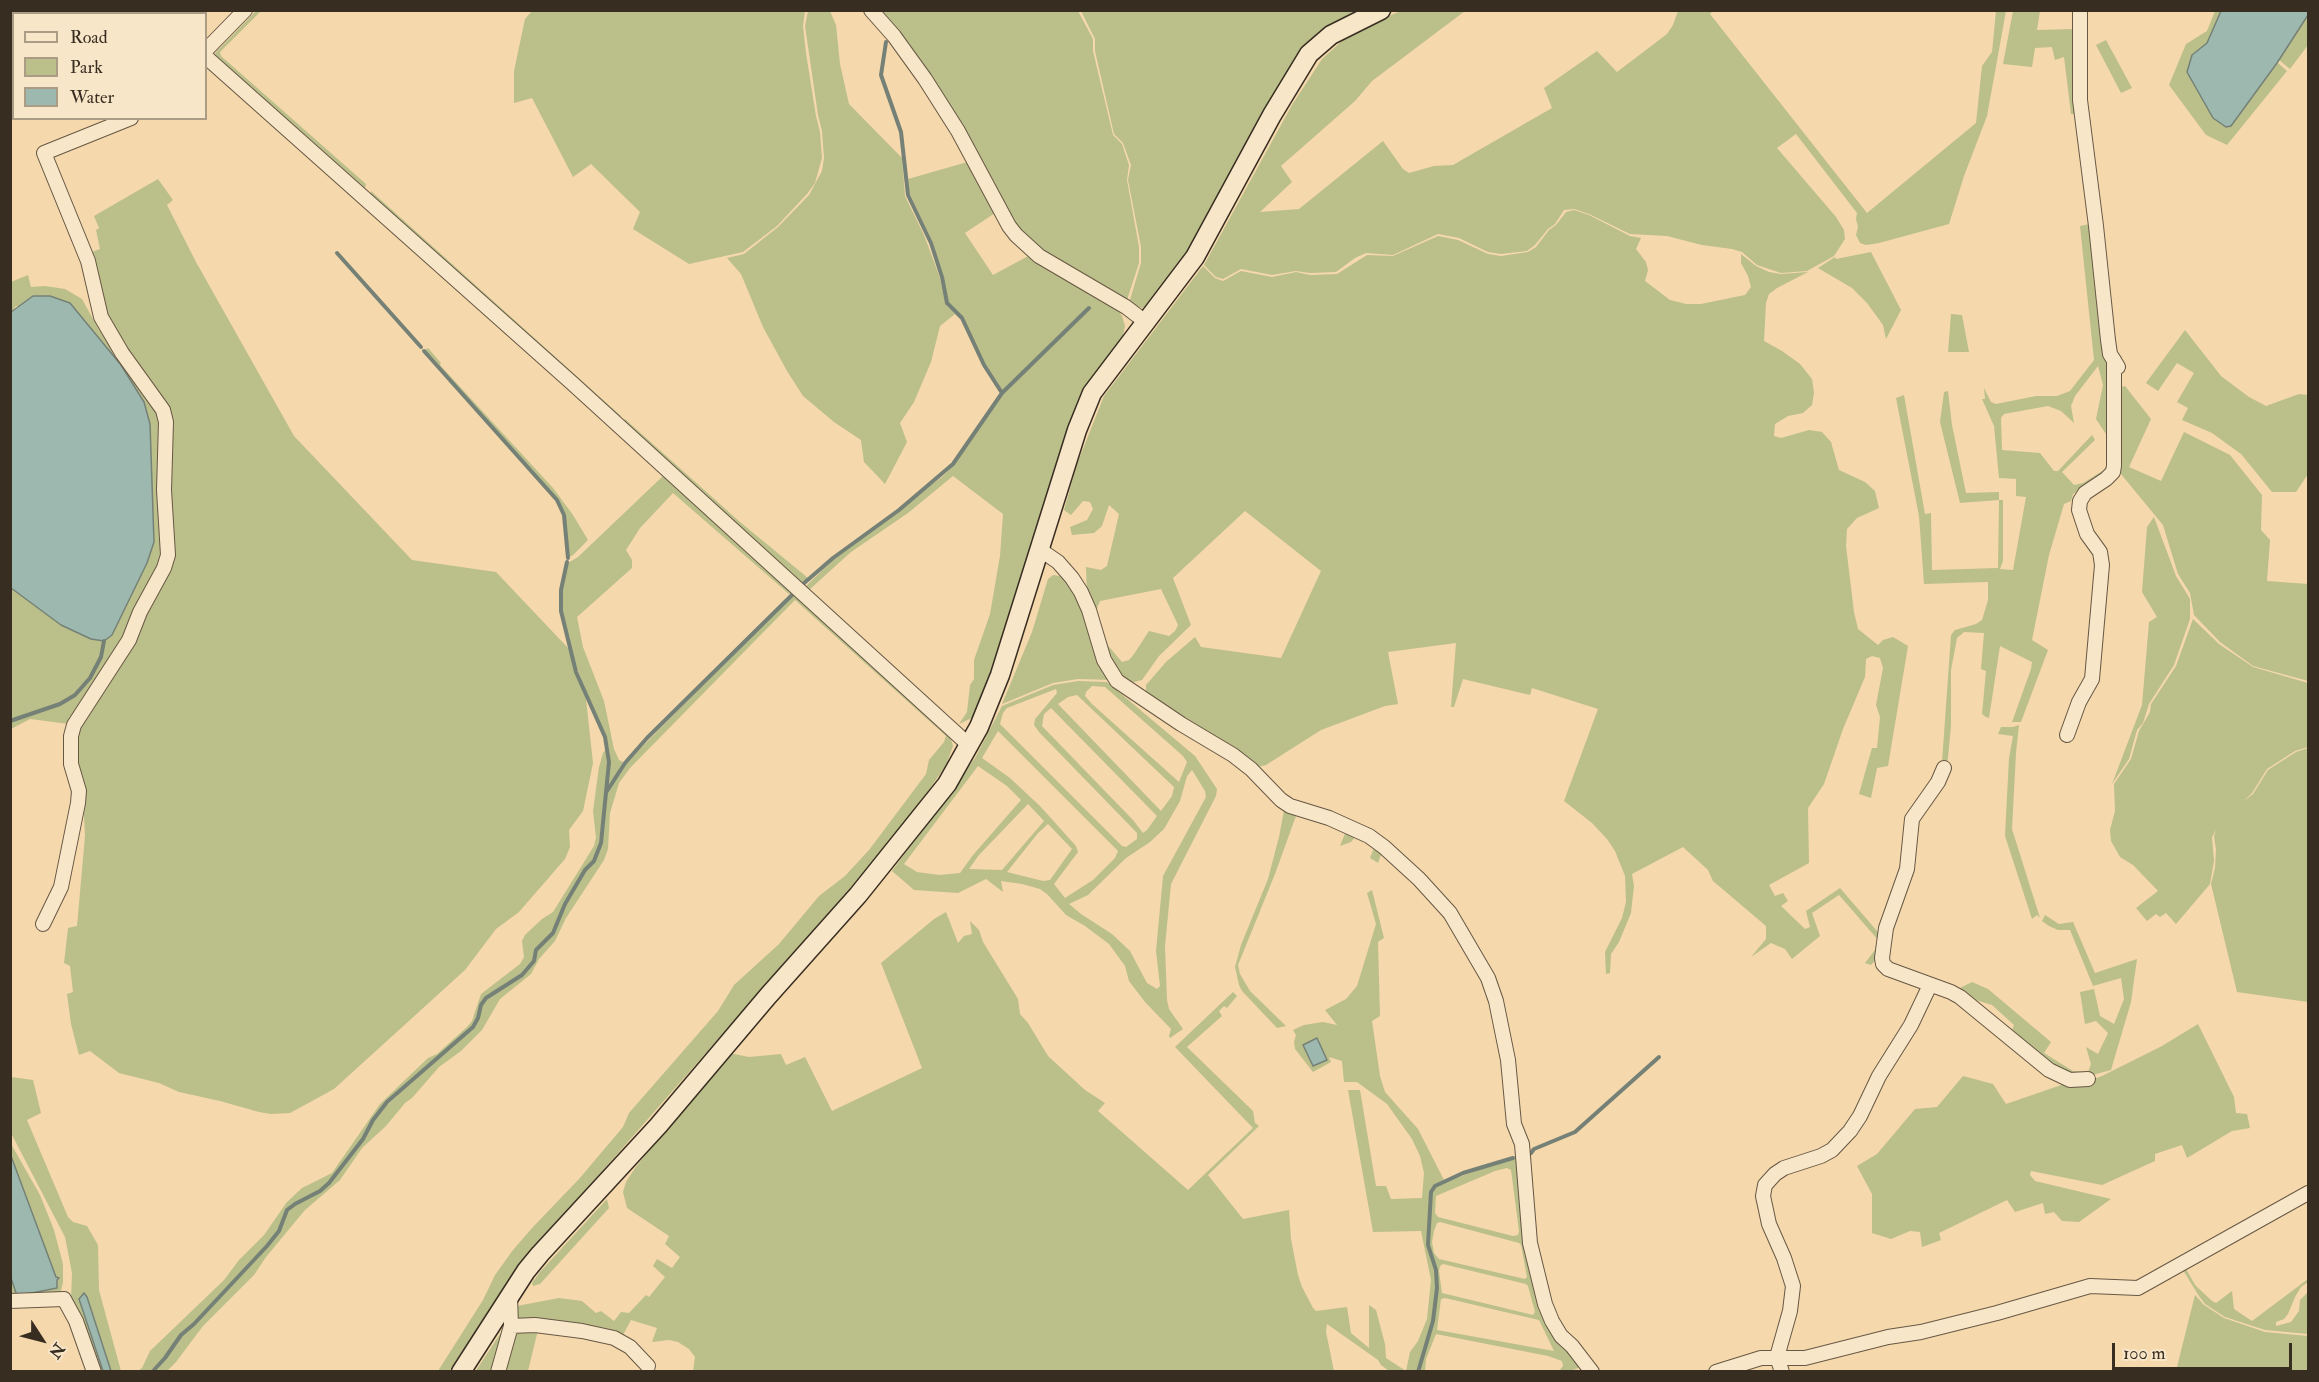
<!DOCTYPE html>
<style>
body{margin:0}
#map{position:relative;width:2319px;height:1382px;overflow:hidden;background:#f5d8ac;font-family:"IM FELL Double Pica",serif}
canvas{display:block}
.frame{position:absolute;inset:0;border:12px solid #382d21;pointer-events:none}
.legend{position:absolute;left:12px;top:12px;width:195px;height:108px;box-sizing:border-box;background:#f8e6c9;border:2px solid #ab9c86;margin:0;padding:8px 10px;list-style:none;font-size:18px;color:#382d21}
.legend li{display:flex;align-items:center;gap:12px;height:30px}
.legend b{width:30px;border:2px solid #ab9c86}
.north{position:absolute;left:12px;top:1310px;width:60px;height:60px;-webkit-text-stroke:4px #f8e6c9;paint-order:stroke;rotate:126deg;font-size:16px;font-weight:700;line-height:24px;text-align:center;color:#382d21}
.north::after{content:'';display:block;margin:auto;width:21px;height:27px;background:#382d21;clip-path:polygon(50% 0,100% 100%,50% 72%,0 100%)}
.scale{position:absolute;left:2112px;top:1343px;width:180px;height:27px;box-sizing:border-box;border:3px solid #382d21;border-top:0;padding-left:8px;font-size:18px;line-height:21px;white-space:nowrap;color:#382d21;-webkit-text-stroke:4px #f8e6c9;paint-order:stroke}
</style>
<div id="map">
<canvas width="2319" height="1382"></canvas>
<div class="frame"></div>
<ul class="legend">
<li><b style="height:8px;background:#f8e6c9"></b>Road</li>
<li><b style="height:16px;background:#bbbf8a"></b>Park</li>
<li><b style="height:16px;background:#9db9af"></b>Water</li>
</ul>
<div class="north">N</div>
<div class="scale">100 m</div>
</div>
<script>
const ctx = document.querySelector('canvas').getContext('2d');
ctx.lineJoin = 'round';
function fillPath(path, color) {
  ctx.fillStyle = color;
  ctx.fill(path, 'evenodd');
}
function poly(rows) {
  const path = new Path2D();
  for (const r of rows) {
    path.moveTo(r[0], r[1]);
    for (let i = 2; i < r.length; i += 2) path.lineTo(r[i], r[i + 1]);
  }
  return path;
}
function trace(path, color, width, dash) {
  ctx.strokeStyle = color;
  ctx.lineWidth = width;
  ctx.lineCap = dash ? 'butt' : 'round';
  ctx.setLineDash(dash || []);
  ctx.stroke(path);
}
fillPath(poly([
 [1714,10,1710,14,1867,213,1976,123,1982,66,1992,52,1996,11,2006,11,1987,116,1964,176,1949,224,1879,243,1866,245,1860,243,1856,235,1858,227,1856,219,1857,213,1796,134,1777,148,1836,217,1844,230,1845,239,1834,256,1807,271,1781,273,1757,265,1742,252,1732,249,1702,245,1667,236,1630,234,1589,214,1574,209,1564,210,1555,224,1548,229,1535,245,1527,251,1501,254,1488,252,1459,238,1438,234,1393,255,1366,253,1355,258,1336,272,1310,273,1296,271,1272,275,1241,269,1223,279,1216,277,1204,265,1292,105,1322,59,1342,41,1379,20,1401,11,1465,11,1372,81,1355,101,1281,166,1292,182,1260,212,1299,209,1383,141,1403,169,1409,173,1434,166,1453,165,1552,108,1544,88,1597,51,1617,72,1667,34,1673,25,1678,11],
 [256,11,261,11,220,52,221,56,366,184,365,188,216,56,215,53],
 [532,11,805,11,803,26,806,53,816,116,820,132,822,158,815,183,807,194,777,226,743,252,689,264,633,229,640,212,591,164,573,177,532,98,514,103,514,71,525,19],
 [808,11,830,11,836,25,840,64,849,104,902,158,905,196,924,235,939,275,946,305,955,314,940,326,931,362,914,402,900,423,907,442,885,484,864,462,861,440,834,422,803,396,787,371,763,327,741,274,727,258,744,254,778,227,809,195,822,171,824,158,822,131,818,115,805,26],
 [877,11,1078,11,1093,39,1093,51,1113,135,1122,144,1129,165,1127,180,1139,247,1139,263,1126,303,1043,250,1021,232],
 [1081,11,1358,11,1333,23,1306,43,1180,264,1147,307,1142,308,1129,303,1141,263,1141,247,1128,180,1131,165,1123,143,1114,134,1095,51,1095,39],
 [2013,11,2040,11,2037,30,2074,29,2074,90,2107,357,2110,468,2073,494,2071,501,2064,504,2049,555,2032,640,2048,650,2021,722,2012,722,2031,669,2032,662,2000,646,1989,718,1986,717,1982,714,1986,671,1981,669,1984,633,1964,632,1957,638,1951,670,1951,726,1947,768,1942,762,1951,635,1955,630,1976,624,1982,620,1988,600,1988,582,1924,584,1919,516,1896,398,1904,395,1925,514,1931,513,1932,570,1998,568,1999,500,1960,503,1940,422,1944,392,1948,391,1952,425,1966,493,1999,492,1999,500,2003,500,2003,561,2000,569,2013,570,2026,497,2016,496,2016,479,1999,478,1994,426,1982,399,1985,399,1984,388,1991,402,1996,404,2036,396,2057,396,2070,391,2094,360,2080,226,2090,224,2075,114,2071,114,2064,57,2055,60,2052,47,2035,48,2032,67,2003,64],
 [2098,366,2103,385,2096,419,2106,434,2107,464,2104,470,2083,483,2074,485,2062,472,2095,440,2092,435,2058,471,2054,471,2040,453,2002,450,2001,418,2004,414,2048,406,2061,411,2074,423,2071,406,2075,396],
 [2215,11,2308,11,2308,45,2290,69,2279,60,2278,63,2287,71,2227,145,2206,135,2169,85,2186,44,2207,31],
 [2106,40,2132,88,2121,93,2096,45],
 [971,161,995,213,965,233,993,275,1032,254,1115,307,1122,316,1125,326,1122,340,1083,395,1075,411,1053,474,1023,596,974,717,959,724,967,712,970,685,974,679,974,660,990,614,1000,556,1003,514,953,476,908,513,851,552,809,590,806,586,833,560,943,476,954,465,1003,394,1091,308,1089,306,1002,391,984,364,963,317,948,303,933,243,909,192,908,179],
 [158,179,173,200,167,205,196,262,294,436,412,560,496,572,569,649,586,699,593,763,583,811,569,830,570,847,565,859,519,912,496,929,465,970,334,1089,290,1113,271,1114,259,1112,220,1101,179,1092,159,1083,119,1073,90,1051,79,1055,71,1024,67,994,73,992,70,966,64,963,68,928,77,926,85,836,83,795,77,770,77,734,165,571,168,420,105,317,92,252,100,249,96,230,99,228,94,216],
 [371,191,621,416,618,418,371,195],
 [1574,210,1589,215,1630,236,1641,238,1636,249,1646,262,1648,270,1645,281,1670,300,1686,304,1701,304,1745,295,1751,287,1748,276,1741,263,1741,254,1756,266,1769,272,1781,274,1808,272,1777,288,1769,294,1766,303,1764,341,1782,351,1800,364,1812,379,1814,393,1812,405,1803,413,1788,416,1775,424,1774,436,1781,438,1809,430,1822,432,1831,442,1839,470,1865,482,1875,491,1879,508,1857,518,1847,529,1846,546,1854,612,1858,629,1878,645,1883,640,1893,637,1908,646,1888,766,1877,768,1871,798,1859,794,1872,748,1877,748,1878,738,1880,717,1876,705,1883,668,1880,658,1872,656,1866,659,1865,677,1843,729,1824,784,1808,808,1809,863,1769,885,1775,896,1783,893,1788,901,1781,906,1805,929,1810,927,1806,911,1840,888,1883,938,1879,956,1871,965,1865,963,1878,946,1879,941,1839,895,1812,913,1820,936,1792,959,1785,949,1771,943,1751,957,1766,939,1766,926,1713,881,1708,870,1683,847,1632,874,1634,886,1631,913,1619,942,1611,954,1610,973,1606,974,1605,952,1622,918,1626,902,1625,876,1615,851,1607,839,1592,823,1564,801,1598,709,1532,688,1530,695,1463,679,1454,707,1451,707,1456,643,1388,652,1398,704,1385,706,1321,730,1266,765,1258,767,1153,700,1146,693,1146,685,1166,662,1195,637,1201,647,1281,658,1321,571,1245,511,1173,578,1191,625,1159,656,1142,680,1134,682,1126,680,1118,675,1099,635,1122,662,1129,660,1134,654,1149,631,1169,636,1175,631,1178,625,1161,589,1100,601,1093,617,1087,596,1086,567,1101,570,1107,566,1119,514,1109,505,1102,526,1094,533,1072,535,1070,527,1087,520,1093,509,1090,502,1083,501,1071,515,1064,510,1077,464,1104,396,1203,266,1215,278,1223,281,1241,271,1272,277,1296,272,1310,275,1337,274,1367,255,1393,256,1438,236,1458,240,1488,254,1501,256,1528,252,1536,247,1549,230,1556,225,1566,212],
 [1871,252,1901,310,1886,339,1883,325,1867,303,1852,288,1818,268,1835,257,1836,259],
 [28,275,31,287,45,286,65,289,82,299,99,330,159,411,162,561,123,642,69,724,30,719,11,729,11,722,13,721,61,705,77,695,91,678,102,658,105,640,112,635,147,563,154,542,150,424,144,402,121,365,70,303,16,306,11,312,11,282],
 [1951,314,1962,315,1969,352,1948,352],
 [2185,330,2221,376,2249,397,2266,406,2299,394,2308,395,2308,474,2296,492,2272,492,2241,454,2212,433,2182,420,2188,408,2177,402,2194,373,2177,363,2158,391,2146,383],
 [428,348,441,363,440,365,553,488,573,515,588,540,573,555,569,557,565,515,558,499,425,350],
 [2125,386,2151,419,2129,467,2161,481,2184,432,2230,455,2262,495,2261,530,2270,540,2267,581,2308,584,2308,681,2253,666,2220,642,2194,615,2190,593,2178,574,2163,525,2116,468,2117,388],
 [625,419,740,522,808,578,802,583,622,422],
 [663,476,949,733,953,746,946,765,916,809,860,877,598,1176,529,1252,449,1371,438,1371,483,1300,495,1275,513,1250,533,1227,579,1179,623,1127,629,1113,718,1011,734,985,779,944,819,896,845,876,869,850,926,774,929,760,944,742,946,736,795,600,630,768,619,783,610,813,608,849,604,860,566,918,555,941,539,959,531,974,500,999,482,1030,461,1051,439,1067,412,1098,405,1103,386,1126,362,1148,340,1180,305,1210,266,1257,254,1275,203,1326,176,1362,167,1371,153,1372,165,1359,181,1336,195,1325,268,1247,280,1232,288,1211,295,1205,321,1192,329,1184,364,1139,378,1113,474,1027,479,1018,481,1005,486,999,523,975,534,962,537,950,554,934,566,904,586,871,595,861,601,843,606,794,626,763,791,596,793,593,789,594,673,493,640,528,626,550,632,560,632,568,577,617,583,647,604,701,614,749,619,760,623,762,608,788,610,762,609,748,574,661,562,611,562,590,568,563,578,557],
 [2154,517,2176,576,2190,599,2190,619,2174,665,2149,704,2143,723,2137,730,2129,759,2112,784,2142,705,2149,622,2157,617,2142,592,2147,527],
 [1053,575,1066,577,1071,582,1112,680,1078,679,1053,683,1002,704,1032,632,1048,579],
 [11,588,61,625,91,639,103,641,100,657,89,677,75,694,60,704,11,720],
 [2193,619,2219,644,2253,667,2308,683,2308,747,2295,751,2267,769,2252,793,2244,801,2253,794,2268,770,2296,752,2308,748,2308,1002,2237,992,2211,884,2215,868,2216,850,2214,836,2216,830,2212,837,2214,861,2210,884,2176,924,2166,913,2160,917,2156,914,2147,921,2136,908,2158,891,2133,865,2120,857,2111,841,2110,830,2115,811,2114,784,2131,759,2139,731,2150,712,2151,704,2176,666],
 [1078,681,1107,682,1195,756,1217,789,1216,796,1171,884,1165,946,1167,1000,1169,1009,1183,1029,1170,1038,1169,1036,1171,1029,1145,1002,1129,981,1125,966,1109,944,1085,926,1066,915,1047,894,1040,889,1022,884,1001,881,1003,892,986,879,958,893,914,890,892,871,975,758,1002,706,1053,685],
 [1092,686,1105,687,1183,756,1187,762,1179,782,1092,704,1085,696,1086,692],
 [1056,689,1057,693,1035,719,1034,725,1039,732,1137,833,1137,839,1126,847,1122,846,1000,724,1003,713,1007,708],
 [1077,695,1174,787,1172,796,1161,811,1058,704,1068,697],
 [1051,708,1157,816,1147,830,1143,833,1133,820,1042,726,1044,714],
 [998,731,1118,851,1115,858,1093,880,1065,898,1054,884,1078,852,1076,846,1040,806,1010,778,982,758],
 [978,766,1007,786,1021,800,973,855,960,873,939,875,917,872,904,864],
 [1192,770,1205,791,1206,797,1163,876,1156,951,1160,986,1157,989,1147,983,1130,951,1112,934,1081,914,1069,904,1088,895,1126,858,1150,842,1164,829,1180,801,1187,776],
 [1028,804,1044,821,1002,870,969,869,979,855],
 [1048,824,1072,849,1050,880,1043,881,1007,872,1038,833],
 [2019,725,2016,753,2012,829,2040,918,2037,915,2032,919,2005,836,2009,758,2013,736,1998,734,2001,727,2013,727],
 [607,748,608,774,598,850,593,860,585,870,564,903,552,932,535,949,533,961,522,974,485,998,480,1004,478,1018,473,1026,377,1112,362,1138,328,1183,320,1190,294,1203,287,1210,278,1230,267,1246,193,1324,180,1335,164,1357,150,1371,138,1371,142,1368,150,1351,224,1280,239,1260,264,1235,287,1202,302,1188,332,1173,380,1104,428,1058,437,1054,467,1027,472,1021,481,994,520,964,524,957,522,941,525,935,542,919,553,912,594,846,596,838,593,811,599,767,603,753],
 [1285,805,1330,820,1356,832,1384,849,1409,870,1433,896,1454,925,1481,966,1487,984,1454,930,1431,899,1406,873,1382,852,1378,863,1370,858,1374,848,1356,836,1351,842,1340,846,1346,831,1297,813,1275,874,1238,965,1240,974,1250,991,1286,1026,1277,1028,1242,991,1239,985,1235,967,1241,945,1268,879,1279,837],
 [1372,890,1384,938,1378,942,1380,1016,1372,1021,1380,1076,1385,1092,1418,1129,1444,1180,1434,1185,1430,1192,1427,1245,1435,1270,1435,1297,1432,1320,1417,1371,1389,1371,1381,1365,1378,1360,1327,1324,1326,1332,1334,1371,693,1372,695,1357,689,1349,678,1342,669,1340,652,1342,657,1328,631,1320,623,1335,596,1330,517,1320,513,1312,517,1306,559,1298,582,1301,596,1313,601,1311,614,1321,621,1312,629,1313,646,1295,649,1297,665,1277,653,1266,657,1259,672,1268,680,1257,665,1244,669,1236,627,1208,623,1192,626,1182,635,1168,729,1053,749,1057,781,1054,786,1065,805,1057,832,1111,922,1068,881,963,934,919,946,912,958,943,964,936,972,934,970,921,979,930,983,942,1018,999,1020,1014,1028,1023,1048,1056,1085,1090,1105,1103,1098,1111,1188,1190,1253,1128,1175,1047,1233,992,1237,996,1227,1008,1224,1006,1219,1011,1222,1016,1187,1047,1253,1111,1255,1123,1259,1126,1208,1175,1243,1219,1289,1210,1291,1239,1298,1275,1302,1287,1313,1308,1316,1311,1347,1307,1351,1333,1369,1348,1369,1305,1376,1310,1385,1344,1386,1358,1406,1371,1410,1352,1418,1341,1427,1319,1431,1280,1421,1231,1373,1232,1348,1090,1360,1090,1376,1186,1386,1186,1391,1199,1422,1198,1424,1173,1420,1156,1412,1139,1387,1104,1357,1082,1344,1082,1342,1061,1329,1057,1331,1062,1313,1072,1295,1049,1294,1042,1296,1035,1293,1030,1304,1025,1323,1022,1337,1025,1325,1010,1346,999,1357,986,1376,924,1367,893],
 [2045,915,2059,924,2073,922,2095,973,2137,959,2131,1002,2111,1070,2081,1078,2061,1075,2010,1036,2014,1025,1992,1005,1960,995,1954,991,1972,982,1988,989,2051,1042,2044,1053,2073,1071,2088,1072,2091,1064,2086,1047,2098,1054,2108,1033,2096,1021,2085,1024,2080,992,2094,989,2100,1016,2114,1024,2124,999,2121,978,2093,986,2070,930,2058,930,2049,926,2042,921],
 [2198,1024,2234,1097,2236,1113,2247,1114,2250,1128,2232,1131,2187,1158,2182,1145,2155,1154,2155,1161,2102,1185,2031,1171,2030,1175,2035,1181,2111,1199,2079,1222,2062,1221,2054,1212,2045,1214,2043,1203,2015,1212,2007,1200,1939,1233,1941,1240,1922,1247,1920,1232,1910,1231,1891,1239,1872,1233,1872,1194,1857,1166,1877,1154,1915,1109,1937,1107,1963,1076,1993,1084,2006,1104,2070,1082,2086,1082,2102,1076,2162,1046],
 [11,1077,33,1080,41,1113,27,1120,68,1217,73,1222,87,1226,98,1245,99,1290,121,1371,111,1371,87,1297,84,1294,79,1299,103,1371,97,1371,71,1300,72,1273,65,1237,11,1133],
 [10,1142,40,1195,54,1230,63,1264,63,1282,61,1291,58,1294,11,1299,11,1278,18,1296,57,1280,11,1156],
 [1520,1156,1542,1304,1584,1366,1570,1371,1559,1371,1563,1366,1562,1361,1548,1356,1436,1334,1426,1359,1425,1371,1418,1372,1433,1321,1438,1288,1437,1270,1429,1245,1431,1192,1435,1186,1444,1182],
 [1507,1168,1511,1170,1519,1231,1518,1235,1513,1236,1438,1217,1435,1213,1436,1196,1495,1171],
 [1440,1222,1519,1243,1521,1245,1527,1277,1525,1279,1439,1259,1434,1253,1432,1242,1434,1231,1437,1223],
 [1443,1264,1526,1284,1528,1286,1535,1312,1533,1315,1442,1293,1439,1271,1440,1266],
 [1445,1298,1539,1320,1554,1351,1437,1330,1441,1299],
 [607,1199,609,1208,540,1284,533,1286,532,1283,540,1272],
 [2186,1269,2195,1285,2212,1301,2216,1303,2232,1291,2234,1309,2252,1321,2308,1279,2308,1282,2301,1287,2295,1297,2288,1314,2284,1319,2276,1322,2276,1326,2291,1322,2299,1311,2300,1300,2308,1292,2308,1334,2265,1330,2225,1317,2205,1304,2199,1296,2183,1270],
 [2195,1295,2204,1305,2224,1318,2265,1332,2308,1336,2308,1371,2176,1371],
 [505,1329,495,1371,475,1372,502,1331],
 [538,1330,528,1371,502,1372,513,1332]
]), '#bbbf8a');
const water = poly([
 [2221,11,2308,11,2308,15,2277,63,2231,126,2226,127,2213,118,2187,72,2192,55,2207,43,2221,11],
 [33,296,50,296,70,303,121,365,144,402,150,424,154,542,147,563,112,635,104,641,91,639,61,625,11,588,11,312,33,296],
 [1317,1038,1327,1060,1313,1066,1303,1045,1317,1038],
 [11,1156,56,1277,59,1278,57,1280,57,1288,17,1296,11,1278,11,1156],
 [84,1293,87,1297,111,1371,103,1371,79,1299,84,1293]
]);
fillPath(water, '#9db9af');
trace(water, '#758176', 1.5);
trace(poly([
 [886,42,881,75,901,132,908,195,931,243,942,277,947,303,962,318,984,365,1002,393],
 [337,253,421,347],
 [424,351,557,500,564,515,568,558],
 [803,584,833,558,899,510,953,464,1002,393,1089,308],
 [10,721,60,704,75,695,90,678,101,657,104,641],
 [607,791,625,763,647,738,793,594],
 [1531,1153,1534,1149,1575,1132,1659,1057],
 [152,1372,165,1358,181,1335,194,1324,267,1246,279,1231,287,1210,295,1204,320,1191,329,1183,363,1139,373,1120,387,1102,473,1027,478,1018,481,1005,486,998,522,975,534,961,536,950,553,933,565,904,585,870,594,861,601,843,609,762,605,737,576,672,561,611,561,590,567,562],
 [1418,1372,1433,1321,1437,1288,1436,1270,1428,1245,1431,1192,1435,1186,1463,1173,1513,1158]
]), '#758176', 4);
const minor = poly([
 [153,10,156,14],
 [871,10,894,36,925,79,958,131,1009,226,1016,235,1039,256,1126,307,1147,323],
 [2080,10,2080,100,2096,226,2108,340,2110,354,2118,367],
 [206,50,245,10],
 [206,57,572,383,970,746],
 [1039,549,1058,562,1072,578,1081,592,1089,610,1104,660,1117,681,1181,724,1233,755,1251,769,1281,800,1290,806,1329,818,1369,836,1384,847,1419,879,1450,913,1488,978,1496,1001,1508,1060,1514,1124,1522,1144,1530,1243,1545,1304,1552,1321,1561,1336,1572,1346,1592,1372],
 [2067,735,2079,702,2092,679,2102,565,2100,552,2087,534,2079,510,2080,501,2085,493,2106,479,2113,472,2114,466,2114,360],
 [1944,768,1938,782,1912,819,1907,869,1886,928,1882,958,1883,964,1888,969,1951,992,1960,997,2049,1070,2070,1080,2088,1079],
 [43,924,61,887,78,803,79,791,71,764,71,736,74,725,129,640,140,612,164,568,168,555,164,490,166,422,163,410,122,353,101,317,88,261,44,153,131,118],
 [10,1301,64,1299,76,1321,94,1372],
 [511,1326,535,1325,582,1331,614,1338,630,1347,648,1366],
 [498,1372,511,1326,510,1295],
 [1716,1372,1761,1358,1805,1358,1888,1337,1921,1332,1997,1313,2090,1286,2138,1288,2308,1193],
 [1782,1372,1777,1357,1790,1311,1793,1286,1784,1258,1769,1224,1763,1196,1765,1185,1775,1174,1784,1168,1821,1156,1832,1150,1850,1131,1860,1116,1879,1076,1911,1025,1930,985]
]);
const secondary = poly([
 [461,1372,526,1271,540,1254,658,1126,768,996,858,895,947,784,979,727,1000,675,1077,430,1092,393,1195,257,1272,115,1309,54,1331,35,1381,10]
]);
trace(minor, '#675844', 16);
trace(secondary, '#382d21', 21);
trace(minor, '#f8e6c9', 14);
trace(secondary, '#f8e6c9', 18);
</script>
